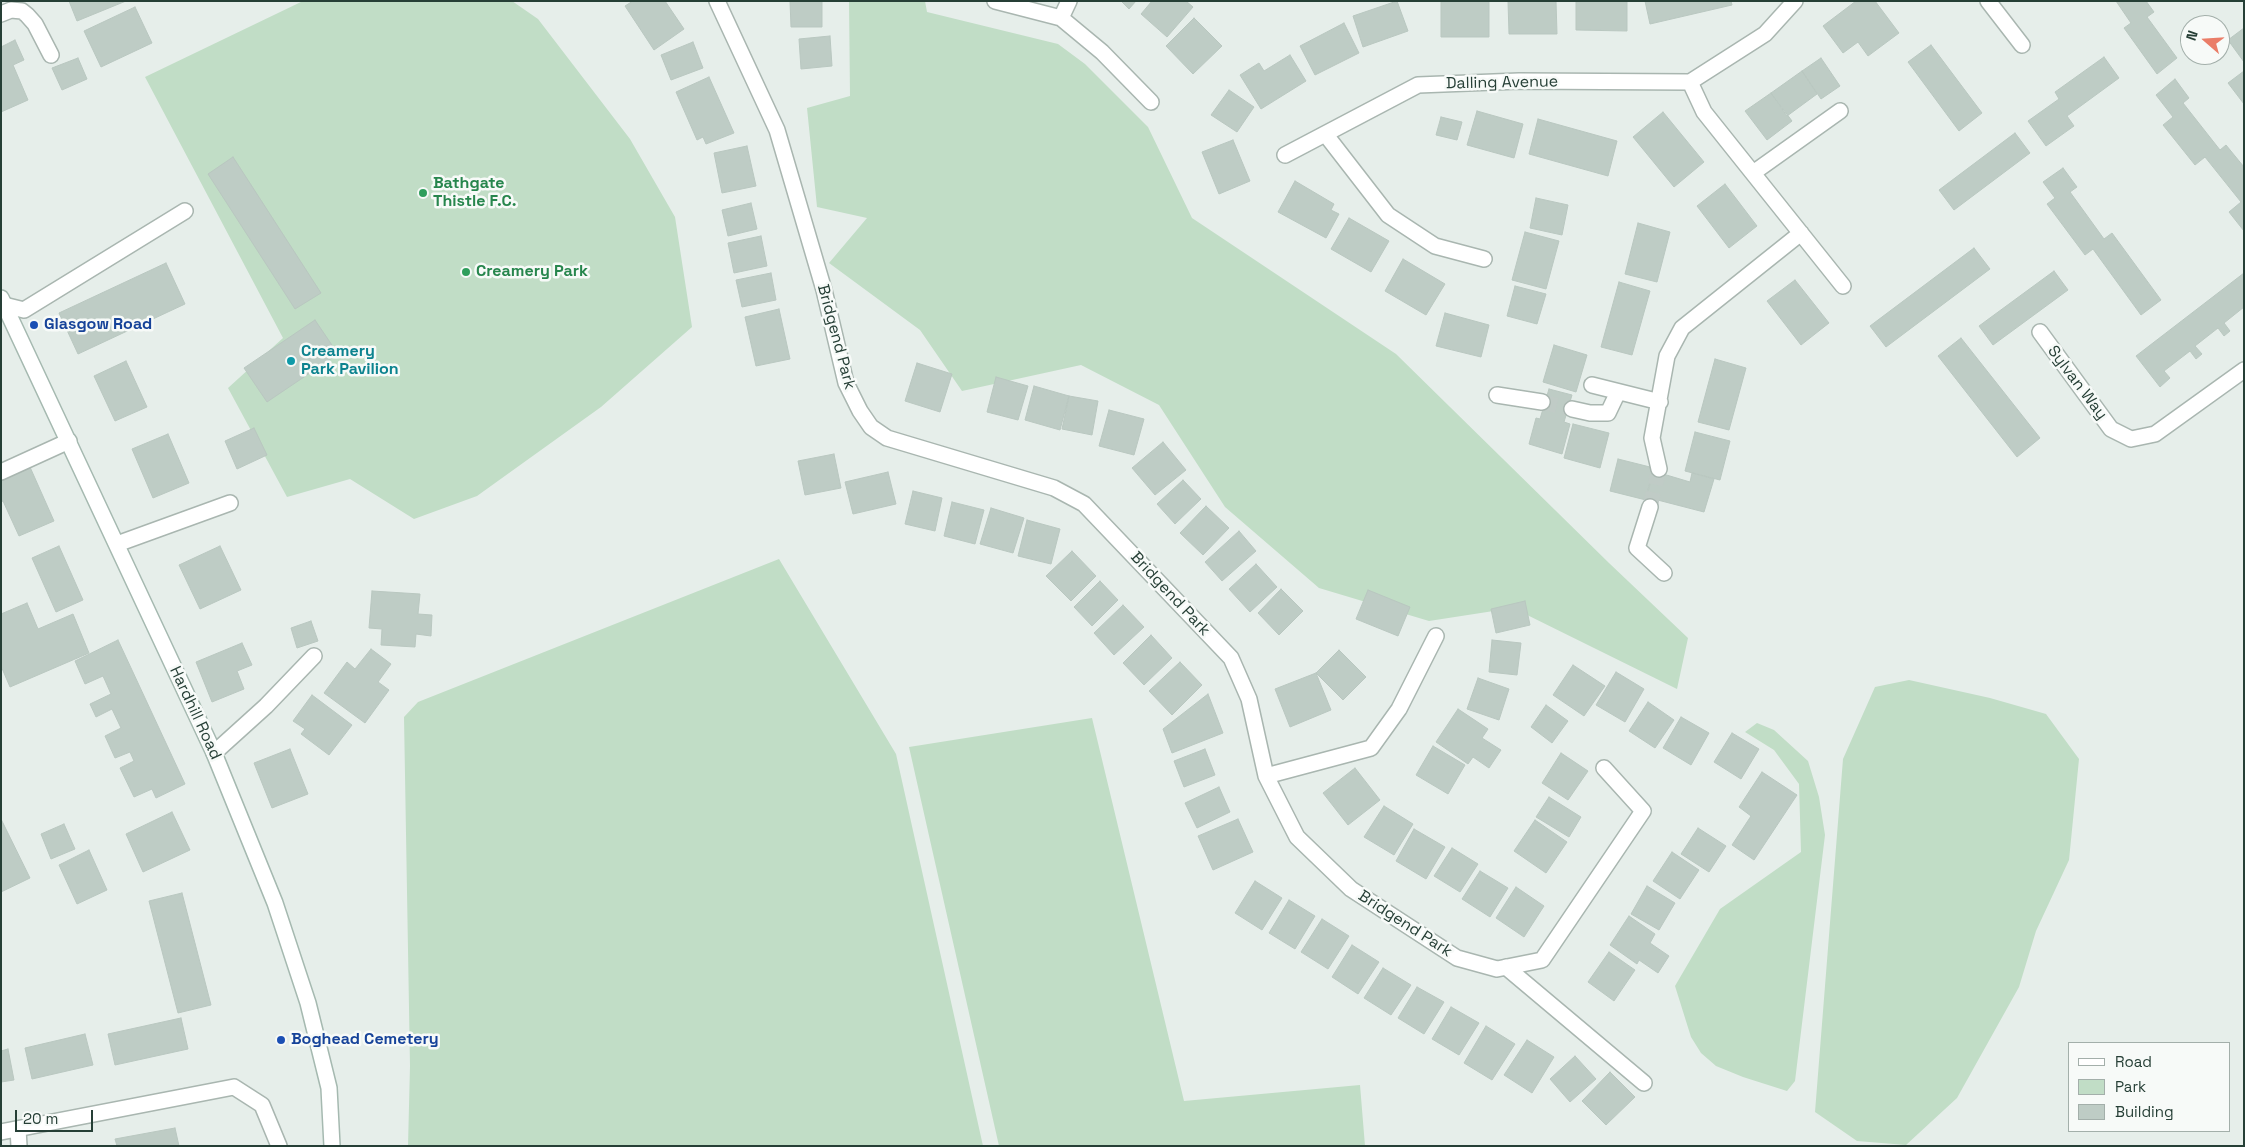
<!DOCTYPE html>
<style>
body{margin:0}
#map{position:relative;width:2245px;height:1147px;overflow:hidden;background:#e6eeea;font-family:"Space Grotesk",sans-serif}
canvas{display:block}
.frame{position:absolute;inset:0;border:2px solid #263f36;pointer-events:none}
.legend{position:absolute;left:2068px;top:1042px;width:162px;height:90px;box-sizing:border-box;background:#f7faf8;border:1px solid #a3afaa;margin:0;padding:6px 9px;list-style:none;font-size:15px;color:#263f36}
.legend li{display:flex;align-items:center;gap:10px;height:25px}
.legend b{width:25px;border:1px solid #a3afaa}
.north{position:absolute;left:2180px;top:15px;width:50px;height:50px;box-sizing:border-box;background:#f7faf8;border:1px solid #a3afaa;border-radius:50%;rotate:289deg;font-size:14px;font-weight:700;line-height:20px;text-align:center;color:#263f36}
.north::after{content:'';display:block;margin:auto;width:18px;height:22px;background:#ea7d68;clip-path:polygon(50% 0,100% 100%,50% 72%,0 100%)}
.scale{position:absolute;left:15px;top:1110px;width:78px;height:22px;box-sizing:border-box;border:2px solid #263f36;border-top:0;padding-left:6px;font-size:15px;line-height:18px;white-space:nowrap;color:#263f36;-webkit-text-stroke:4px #f7faf8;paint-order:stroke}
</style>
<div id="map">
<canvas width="2245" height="1147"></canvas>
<div class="frame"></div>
<ul class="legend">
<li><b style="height:6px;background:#fff"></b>Road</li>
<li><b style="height:14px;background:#c1ddc6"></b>Park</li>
<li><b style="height:14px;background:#beccc5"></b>Building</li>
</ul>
<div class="north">N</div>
<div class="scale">20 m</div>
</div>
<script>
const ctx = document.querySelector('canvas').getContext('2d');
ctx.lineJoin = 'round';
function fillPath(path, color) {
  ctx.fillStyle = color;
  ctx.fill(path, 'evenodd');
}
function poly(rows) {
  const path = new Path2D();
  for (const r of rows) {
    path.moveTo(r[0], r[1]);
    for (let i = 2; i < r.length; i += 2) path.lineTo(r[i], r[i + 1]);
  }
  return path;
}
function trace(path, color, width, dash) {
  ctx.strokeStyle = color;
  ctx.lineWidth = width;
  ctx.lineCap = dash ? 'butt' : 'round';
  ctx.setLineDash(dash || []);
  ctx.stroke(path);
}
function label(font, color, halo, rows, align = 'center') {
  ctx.font = font + ' "Space Grotesk",sans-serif';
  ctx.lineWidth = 5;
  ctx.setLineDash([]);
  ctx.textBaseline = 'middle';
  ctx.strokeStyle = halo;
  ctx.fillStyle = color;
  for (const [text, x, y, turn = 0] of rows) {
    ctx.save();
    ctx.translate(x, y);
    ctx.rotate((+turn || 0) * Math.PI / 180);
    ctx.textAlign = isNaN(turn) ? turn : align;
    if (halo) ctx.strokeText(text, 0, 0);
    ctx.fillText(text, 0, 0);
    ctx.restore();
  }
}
fillPath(poly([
 [303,1,512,1,538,19,630,139,675,217,692,327,601,407,477,496,414,519,350,479,287,497,228,388,283,338,145,77],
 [849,1,925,1,927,12,1058,44,1085,64,1148,127,1192,218,1396,354,1609,563,1688,638,1677,689,1513,608,1429,621,1319,588,1225,507,1159,405,1081,365,962,391,920,330,829,263,867,218,817,207,807,108,850,96],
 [779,559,896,754,983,1146,408,1146,410,1066,404,717,418,702],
 [1909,680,1990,698,2046,714,2079,759,2069,860,2036,931,2019,987,1957,1098,1906,1145,1857,1141,1815,1112,1843,759,1875,687],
 [1092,718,1184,1101,1360,1085,1365,1146,999,1146,909,747],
 [1757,723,1774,730,1808,761,1819,797,1825,835,1795,1081,1787,1091,1743,1077,1716,1066,1701,1053,1691,1037,1675,986,1720,909,1801,852,1799,784,1774,750,1745,732]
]), '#c1ddc6');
const building = poly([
 [69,1,126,1,77,21,69,1],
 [633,1,665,1,684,29,654,50,625,6,633,1],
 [790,1,822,1,822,27,791,27,790,1],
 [1121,1,1136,1,1129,9,1121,1],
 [1152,1,1186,1,1193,7,1167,37,1141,14,1152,1],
 [1397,1,1408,31,1363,47,1353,16,1397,1],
 [1441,1,1489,1,1489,37,1441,37,1441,1],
 [1508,1,1556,1,1557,34,1509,34,1508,1],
 [1576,1,1627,1,1627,31,1576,30,1576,1],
 [1645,1,1731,1,1732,5,1650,24,1645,1],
 [1856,1,1875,1,1899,33,1868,56,1858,42,1843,53,1823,26,1856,1],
 [2116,1,2146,1,2154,12,2147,17,2177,58,2157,74,2124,28,2131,23,2116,1],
 [135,7,152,43,101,67,84,31,135,7],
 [1194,18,1222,46,1193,74,1166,46,1194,18],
 [1344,23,1359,53,1315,75,1300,46,1344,23],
 [2244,28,2244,62,2228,40,2244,28],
 [830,36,832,66,801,69,799,39,830,36],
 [15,40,24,60,13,65,28,100,1,112,1,47,15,40],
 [693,42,703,68,671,80,661,55,693,42],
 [1931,45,1982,113,1959,131,1908,62,1931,45],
 [1290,55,1306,81,1261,109,1240,75,1259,63,1264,71,1290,55],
 [2104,57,2119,78,2067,116,2074,126,2046,146,2028,121,2059,99,2055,92,2104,57],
 [78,58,87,79,62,90,52,68,78,58],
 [1821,58,1840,86,1821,99,1802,71,1821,58],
 [1802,71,1817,94,1787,116,1771,93,1802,71],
 [2244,71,2244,104,2228,83,2244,71],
 [709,77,734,133,706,144,703,137,697,140,676,92,709,77],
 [2175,79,2189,98,2183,103,2220,150,2226,145,2244,167,2244,231,2229,212,2241,202,2205,157,2195,165,2163,125,2173,117,2156,95,2175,79],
 [1229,90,1254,107,1237,132,1211,115,1229,90],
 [1771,93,1792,121,1767,140,1745,111,1771,93],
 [1477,111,1523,124,1514,158,1467,145,1477,111],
 [1663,112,1704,162,1674,187,1633,137,1663,112],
 [1441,117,1462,122,1457,140,1436,135,1441,117],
 [1538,119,1617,141,1608,176,1529,154,1538,119],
 [2015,133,2030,153,1954,210,1939,190,2015,133],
 [1233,140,1250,181,1219,194,1202,152,1233,140],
 [747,146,756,186,722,193,714,153,747,146],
 [233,157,321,293,295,309,208,174,233,157],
 [2063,168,2077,187,2070,192,2104,239,2112,233,2161,300,2141,315,2093,249,2085,255,2047,204,2055,198,2043,182,2063,168],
 [1295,181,1334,204,1331,210,1339,214,1326,238,1278,212,1295,181],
 [1725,184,1757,226,1729,248,1697,206,1725,184],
 [1536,198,1568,205,1562,235,1530,228,1536,198],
 [751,203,757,229,728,236,722,210,751,203],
 [1349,218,1389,241,1371,272,1331,249,1349,218],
 [1638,223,1670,232,1657,282,1625,274,1638,223],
 [1525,232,1559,241,1546,289,1512,280,1525,232],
 [761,236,767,266,734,273,728,243,761,236],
 [1974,248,1990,269,1886,347,1870,326,1974,248],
 [1403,259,1445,284,1426,315,1385,291,1403,259],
 [166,263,185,304,78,354,59,313,166,263],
 [2054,271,2068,290,1993,345,1979,326,2054,271],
 [771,273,776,300,742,307,736,280,771,273],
 [2244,273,2244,307,2224,323,2230,331,2224,336,2218,328,2195,346,2202,354,2196,359,2190,351,2164,371,2170,378,2160,387,2136,356,2244,273],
 [1795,280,1829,323,1801,345,1767,301,1795,280],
 [1619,282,1650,291,1632,355,1601,347,1619,282],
 [1515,286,1546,294,1537,324,1507,316,1515,286],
 [779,309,790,359,756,366,745,317,779,309],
 [1445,313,1489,325,1481,357,1436,346,1445,313],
 [315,320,338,354,267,402,244,368,315,320],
 [1961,338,2040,438,2017,457,1938,356,1961,338],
 [1554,345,1587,355,1576,392,1543,382,1554,345],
 [1715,359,1746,368,1729,430,1698,422,1715,359],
 [126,361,147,407,115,421,94,376,126,361],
 [917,363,952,374,940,412,905,401,917,363],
 [996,377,1028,386,1018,420,987,412,996,377],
 [1034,386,1069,396,1060,430,1025,420,1034,386],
 [1549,389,1572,395,1564,422,1570,424,1562,454,1529,444,1536,418,1540,419,1549,389],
 [1069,396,1098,401,1092,435,1062,429,1069,396],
 [1109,410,1144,419,1134,455,1099,446,1109,410],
 [1573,424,1609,433,1600,468,1564,458,1573,424],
 [254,428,267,455,237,469,225,441,254,428],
 [1695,432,1730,441,1720,480,1685,471,1695,432],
 [168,434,189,483,153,498,132,449,168,434],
 [1163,442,1186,470,1155,495,1132,468,1163,442],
 [834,454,841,488,805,495,798,461,834,454],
 [1618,459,1654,468,1646,500,1610,491,1618,459],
 [30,467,54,521,19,536,3,501,1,502,1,480,30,467],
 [1653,471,1690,482,1692,473,1714,479,1704,512,1646,497,1653,471],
 [888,472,896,504,853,514,845,482,888,472],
 [1183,480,1201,499,1175,524,1157,504,1183,480],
 [913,491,942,498,935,531,905,524,913,491],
 [952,502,984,510,975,544,944,536,952,502],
 [1206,506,1229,528,1203,555,1180,533,1206,506],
 [991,508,1024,518,1013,553,980,544,991,508],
 [1027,520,1060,529,1051,564,1018,556,1027,520],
 [1239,531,1256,551,1222,581,1205,562,1239,531],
 [59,546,83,600,56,612,32,558,59,546],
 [220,546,241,590,200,609,179,565,220,546],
 [1072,551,1096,576,1071,601,1046,576,1072,551],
 [1256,564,1277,587,1250,612,1229,589,1256,564],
 [1100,581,1118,600,1092,626,1074,607,1100,581],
 [1281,589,1303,611,1279,635,1258,613,1281,589],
 [1368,590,1410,607,1398,636,1356,619,1368,590],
 [372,591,420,594,418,614,432,615,431,636,416,634,415,647,381,645,382,629,369,628,372,591],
 [1525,601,1530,625,1496,633,1491,609,1525,601],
 [27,603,38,629,73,614,89,653,10,687,1,666,1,614,27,603],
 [1123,605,1144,627,1114,655,1094,633,1123,605],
 [311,621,318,641,297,648,291,628,311,621],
 [1151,635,1172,658,1144,685,1123,663,1151,635],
 [118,640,185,784,156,798,152,789,134,797,120,768,134,761,130,752,115,758,105,736,121,728,112,709,96,717,90,704,111,694,103,676,85,684,75,661,118,640],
 [1492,640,1521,643,1517,675,1489,672,1492,640],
 [242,643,252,665,237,671,244,689,212,702,196,662,242,643],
 [371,649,391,664,378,682,389,690,365,723,324,693,347,662,355,669,371,649],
 [1339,650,1366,677,1343,700,1316,673,1339,650],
 [1180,662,1202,685,1172,715,1149,691,1180,662],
 [1573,665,1605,686,1584,716,1553,695,1573,665],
 [1616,672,1644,689,1625,722,1596,705,1616,672],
 [1316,673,1331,710,1290,727,1275,689,1316,673],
 [1478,678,1509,689,1499,720,1467,709,1478,678],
 [1208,694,1223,733,1172,753,1163,729,1208,694],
 [312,695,352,725,329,755,301,734,305,729,293,721,312,695],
 [1648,702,1674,720,1655,748,1629,731,1648,702],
 [1546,705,1568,721,1552,743,1531,727,1546,705],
 [1458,709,1488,729,1482,738,1501,750,1489,768,1473,757,1468,764,1436,742,1458,709],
 [1681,717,1709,733,1691,765,1663,748,1681,717],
 [1732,733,1759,749,1741,779,1714,762,1732,733],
 [1433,746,1465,765,1448,794,1416,775,1433,746],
 [290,749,308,794,272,808,254,763,290,749],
 [1205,749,1215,775,1184,787,1174,761,1205,749],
 [1561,753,1588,771,1568,800,1542,783,1561,753],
 [1355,768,1380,800,1348,825,1323,793,1355,768],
 [1762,772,1797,795,1754,860,1732,845,1751,816,1739,807,1762,772],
 [1219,787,1230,812,1197,828,1185,803,1219,787],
 [1549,797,1581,817,1569,837,1536,817,1549,797],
 [1384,806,1413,824,1394,855,1364,837,1384,806],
 [172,812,190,850,143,872,126,834,172,812],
 [1,819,30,878,1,892,1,819],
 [1238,819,1253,852,1213,870,1198,836,1238,819],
 [1535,820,1567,842,1546,873,1514,851,1535,820],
 [64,824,75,849,51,859,41,834,64,824],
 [1698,828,1726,846,1709,872,1681,854,1698,828],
 [1414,829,1445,847,1426,879,1396,861,1414,829],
 [1452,848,1478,864,1460,892,1434,876,1452,848],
 [89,850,107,890,77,904,59,865,89,850],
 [1672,852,1699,870,1680,899,1653,881,1672,852],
 [1480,871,1508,888,1490,917,1462,899,1480,871],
 [1255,881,1282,898,1262,930,1235,913,1255,881],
 [1647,886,1675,903,1659,930,1631,914,1647,886],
 [1516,887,1544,906,1524,937,1496,918,1516,887],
 [182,893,211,1005,178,1013,149,901,182,893],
 [1289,900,1315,916,1295,949,1269,933,1289,900],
 [1629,916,1655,934,1650,943,1669,956,1658,973,1639,960,1637,964,1610,945,1629,916],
 [1322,919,1349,936,1328,969,1301,952,1322,919],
 [1352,945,1379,962,1358,994,1332,977,1352,945],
 [1609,952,1635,970,1614,1001,1588,982,1609,952],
 [1383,968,1411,985,1391,1015,1364,998,1383,968],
 [1417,987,1444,1002,1424,1034,1398,1018,1417,987],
 [1451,1007,1479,1023,1459,1055,1432,1039,1451,1007],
 [181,1018,188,1049,115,1065,108,1034,181,1018],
 [1486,1026,1515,1044,1492,1080,1464,1063,1486,1026],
 [85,1034,93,1065,32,1079,25,1048,85,1034],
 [1527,1040,1554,1057,1532,1093,1504,1075,1527,1040],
 [8,1049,14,1080,1,1082,1,1051,8,1049],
 [1575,1056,1596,1079,1570,1102,1550,1079,1575,1056],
 [1610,1072,1635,1097,1606,1125,1582,1101,1610,1072],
 [175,1128,179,1146,117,1146,115,1139,175,1128]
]);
fillPath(building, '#beccc5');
trace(building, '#b9c7c0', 1);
trace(poly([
 [1542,402,1572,409],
 [1650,507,1659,469]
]), '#c0cbc6', 15, [15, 8]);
const service = poly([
 [1,14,11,10,22,11,27,15,35,24,51,55],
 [4,305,24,310,185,211],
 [1,472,69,441],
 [117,544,230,503]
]);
const minor = poly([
 [717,1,777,130,824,290,846,383,860,411,871,427,887,438,1054,488,1084,504,1231,658,1249,699,1266,776,1297,837,1351,889,1457,958,1497,969,1542,960,1643,811,1604,768],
 [995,1,1061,18,1102,52,1151,102],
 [1988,1,2022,45],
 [1061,18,1069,1],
 [1690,82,1704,112,1843,286],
 [1326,135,1388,215,1435,246,1484,259],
 [1285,155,1418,85,1519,81,1690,82,1765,34,1795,1],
 [1753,173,1840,111],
 [2040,332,2111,429,2131,439,2155,434,2244,370],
 [1592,385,1660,402],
 [1497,395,1542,402],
 [1572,409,1590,413,1608,413,1618,392],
 [1659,469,1652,438,1667,356,1682,328,1801,233],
 [1650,507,1637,548,1664,573],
 [214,753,266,706,314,656],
 [1266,776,1371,748,1399,709,1436,636],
 [1506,967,1644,1083],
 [18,1129,19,1146],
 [1,1132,234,1087,262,1105,279,1146]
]);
const secondary = poly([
 [1,298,214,753,275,903,308,1003,329,1088,332,1146]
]);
trace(service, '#a9b6b0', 18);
trace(minor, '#a9b6b0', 18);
trace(secondary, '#a5b9b0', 18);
trace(service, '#fff', 15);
trace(minor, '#fff', 15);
trace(secondary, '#fff', 15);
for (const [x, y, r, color] of [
 [423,193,5,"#2e9e5b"],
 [466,272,5,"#2e9e5b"],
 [34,325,5,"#1a4fb4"],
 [291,361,5,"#0f9aa8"],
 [281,1040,5,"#1a4fb4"]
]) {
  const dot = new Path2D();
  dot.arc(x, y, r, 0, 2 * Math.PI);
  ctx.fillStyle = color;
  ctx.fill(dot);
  trace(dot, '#f7faf8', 2);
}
label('16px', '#263f36', '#f7faf8', [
 ["Dalling Avenue",1502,83,-1],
 ["Bridgend Park",836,337,75],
 ["Sylvan Way",2077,383,53],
 ["Bridgend Park",1170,594,47],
 ["Hardhill Road",195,713,65],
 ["Bridgend Park",1405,924,33]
]);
label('bold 16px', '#27864d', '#f7faf8', [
 ["Bathgate",433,184],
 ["Thistle F.C.",433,202],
 ["Creamery Park",476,272]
], 'left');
label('bold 16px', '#164399', '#f7faf8', [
 ["Glasgow Road",44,325],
 ["Boghead Cemetery",291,1040]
], 'left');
label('bold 16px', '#0d838f', '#f7faf8', [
 ["Creamery",301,352],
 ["Park Pavilion",301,370]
], 'left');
</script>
